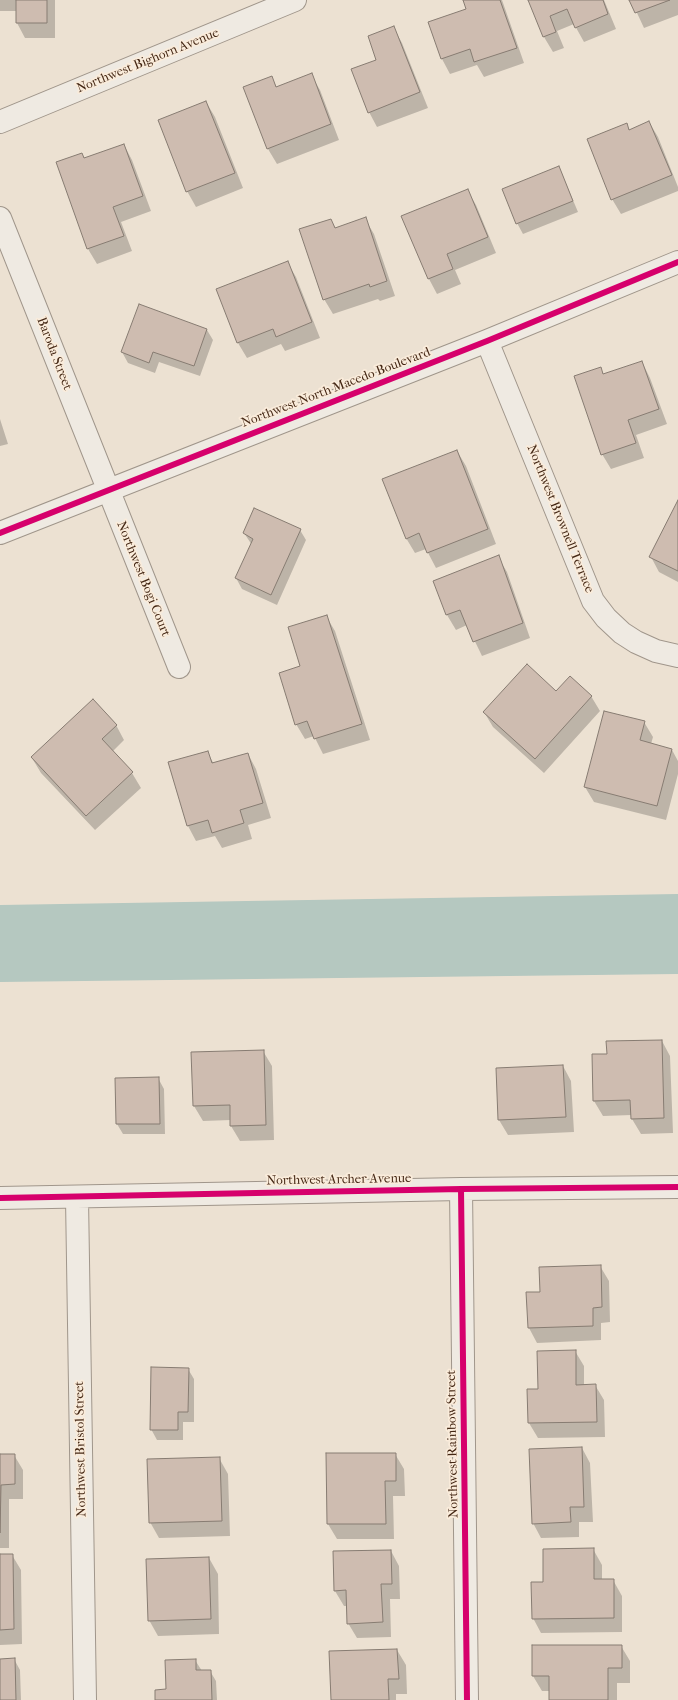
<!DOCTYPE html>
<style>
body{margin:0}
canvas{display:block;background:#ece1d2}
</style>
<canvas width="678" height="1700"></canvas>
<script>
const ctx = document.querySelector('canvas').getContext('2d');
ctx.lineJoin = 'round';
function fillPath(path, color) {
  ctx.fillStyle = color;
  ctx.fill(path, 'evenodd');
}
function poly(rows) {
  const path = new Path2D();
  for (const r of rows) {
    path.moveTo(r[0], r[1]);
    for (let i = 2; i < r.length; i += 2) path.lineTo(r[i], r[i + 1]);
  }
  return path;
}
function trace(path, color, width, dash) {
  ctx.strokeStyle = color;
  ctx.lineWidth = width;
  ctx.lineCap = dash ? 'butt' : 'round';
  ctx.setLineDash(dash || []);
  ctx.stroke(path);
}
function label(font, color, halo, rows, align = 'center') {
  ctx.font = font + ' "IM FELL French Canon",serif';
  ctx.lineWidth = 3.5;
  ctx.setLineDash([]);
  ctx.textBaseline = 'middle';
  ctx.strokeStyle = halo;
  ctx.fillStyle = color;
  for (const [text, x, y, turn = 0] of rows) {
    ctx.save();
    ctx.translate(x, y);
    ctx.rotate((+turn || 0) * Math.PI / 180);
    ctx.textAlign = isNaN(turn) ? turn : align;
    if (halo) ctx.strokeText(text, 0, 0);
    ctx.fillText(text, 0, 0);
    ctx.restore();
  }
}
fillPath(poly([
 [678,894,678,974,0,982,0,905]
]), '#b5c8c0');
fillPath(poly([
 [0,0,55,0,55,38,25,38,17,23,17,11,0,11],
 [464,0,502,0,524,63,484,77,477,65,450,74,442,59,467,9],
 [529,0,604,0,616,29,584,42,574,24,557,31,564,48,553,52,544,37],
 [631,0,678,0,678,15,644,28],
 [393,27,402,43,428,108,377,127,369,112],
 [311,75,320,90,339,140,277,164,268,149,245,88,272,77,277,88],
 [206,102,215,117,243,188,196,207,187,191],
 [649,122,658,137,678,187,678,191,621,214,612,199,626,125,630,130],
 [124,145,132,160,151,211,121,222,132,251,97,264,88,249,57,163,82,154,85,159],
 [559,167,578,212,523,234,517,223],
 [467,190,476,205,496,253,455,270,461,284,437,294,429,279,402,217],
 [365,219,374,234,395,296,380,301,378,299,333,314,324,299,331,220,336,229],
 [287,262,296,277,320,338,285,351,281,344,247,358,238,343,217,290],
 [207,330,213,340,200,376,159,362,155,373,128,363,122,352],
 [642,362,650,378,667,424,636,435,644,458,611,469,602,454,600,368,604,375],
 [0,419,8,444,0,446],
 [457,451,466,466,496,544,436,568,426,549,415,553,406,538],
 [678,502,678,582,659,572,651,557],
 [300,530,306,540,277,605,242,589,236,578,252,545,244,533],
 [498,557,507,572,530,638,482,656,467,625,456,630,447,615,434,581],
 [326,616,335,631,370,740,323,754,314,736,305,739,296,724,302,667],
 [556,692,591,696,600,711,544,773,493,727,484,712],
 [644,722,653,737,651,744,672,750,678,761,678,774,666,820,594,802,585,787],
 [116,725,124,740,112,752,132,773,141,788,95,830,41,773,32,758],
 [207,752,214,764,248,754,256,769,271,818,248,825,252,839,222,848,215,836,196,841,188,826,169,763],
 [662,1041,670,1056,673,1133,641,1134,632,1119,632,1115,603,1116,594,1101,608,1055],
 [263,1051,272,1066,274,1140,240,1141,231,1126,231,1120,203,1121,194,1106,192,1053],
 [563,1066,571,1081,574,1132,508,1135,499,1120,497,1069],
 [158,1078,164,1089,165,1134,123,1134,117,1124],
 [600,1266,609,1281,610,1322,601,1323,601,1340,537,1343,529,1328,541,1293],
 [575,1351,584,1366,584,1386,595,1385,604,1400,605,1437,538,1438,529,1423,528,1390,539,1390],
 [188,1369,194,1379,194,1422,183,1422,183,1440,157,1440,151,1429],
 [582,1448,590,1463,593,1522,579,1522,579,1537,541,1538,533,1523],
 [327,1454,395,1454,404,1469,405,1496,393,1496,394,1539,337,1539,328,1524],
 [0,1455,14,1455,23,1470,23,1499,9,1499,9,1548,0,1548],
 [219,1458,228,1474,230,1536,159,1538,150,1522],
 [593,1549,602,1565,602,1580,613,1580,622,1596,622,1632,541,1633,533,1618,544,1583],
 [391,1551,399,1566,400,1599,390,1599,391,1637,357,1638,348,1623,348,1606,344,1606,335,1591],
 [0,1555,12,1555,21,1570,22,1644,0,1645],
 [209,1558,218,1574,219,1634,158,1636,149,1620],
 [621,1646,630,1661,630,1683,617,1683,617,1700,550,1700,550,1691,542,1691,533,1676],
 [397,1650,406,1665,407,1694,396,1694,396,1700,332,1700],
 [14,1659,20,1670,21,1700,0,1700,0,1660],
 [195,1660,202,1671,210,1671,216,1681,217,1700,156,1700]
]), '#0003');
const building = poly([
 [16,0,47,0,47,23,16,23,16,0],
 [463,0,500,0,517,48,474,62,470,49,441,59,428,22,466,9,463,0],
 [528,0,603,0,608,14,575,28,567,9,550,16,556,32,543,37,528,0],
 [629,0,670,0,635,13,629,0],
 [394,26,420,92,368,113,351,69,376,60,368,36,394,26],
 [312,73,331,124,267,149,243,87,272,76,276,87,312,73],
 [206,101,235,173,186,192,158,120,206,101],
 [649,121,672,175,611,200,587,139,627,123,629,130,649,121],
 [124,144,143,196,113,207,124,236,87,249,56,162,82,153,84,158,124,144],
 [559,166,573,201,516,224,502,189,559,166],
 [468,189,488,237,447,254,453,269,428,279,401,216,468,189],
 [366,217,387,281,370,287,369,284,323,300,299,229,331,219,335,228,366,217],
 [288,261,312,322,276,337,273,329,237,343,216,289,288,261],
 [139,304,207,329,194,366,153,352,149,363,121,352,139,304],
 [642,361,659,409,628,420,636,443,601,455,574,376,601,367,603,374,642,361],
 [457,450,488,529,427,553,419,533,406,539,382,479,457,450],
 [678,500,678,571,649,557,678,500],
 [254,508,301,529,271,595,235,578,253,539,243,533,254,508],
 [499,555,523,623,473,642,460,610,446,615,433,581,499,555],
 [327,615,362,724,314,739,307,721,295,725,279,673,300,666,288,627,327,615],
 [527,664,556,691,570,676,592,696,535,759,483,712,527,664],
 [93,699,117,725,102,739,133,772,86,816,31,757,93,699],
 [604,711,645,721,640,740,672,749,657,806,584,787,604,711],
 [208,751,212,763,248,753,263,803,240,810,244,823,212,833,208,820,187,826,168,762,208,751],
 [662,1040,664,1118,631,1119,630,1100,593,1101,592,1054,607,1054,606,1041,662,1040],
 [264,1050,266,1125,230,1126,230,1105,193,1106,191,1052,264,1050],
 [563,1065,566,1117,498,1120,496,1068,563,1065],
 [159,1077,160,1124,116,1124,115,1078,159,1077],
 [601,1265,602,1307,593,1308,593,1326,528,1328,526,1292,540,1292,539,1267,601,1265],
 [576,1350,576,1385,596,1384,597,1422,528,1423,527,1389,538,1389,537,1351,576,1350],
 [151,1367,189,1368,188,1412,178,1412,178,1430,150,1430,151,1367],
 [582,1447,584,1507,570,1507,571,1522,532,1524,529,1449,582,1447],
 [326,1453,396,1453,396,1481,385,1481,386,1524,327,1524,326,1453],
 [0,1454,15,1454,15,1484,1,1485,0,1533,0,1454],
 [220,1457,222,1521,149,1523,147,1459,220,1457],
 [594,1548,594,1579,614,1579,614,1618,532,1619,531,1582,543,1582,543,1549,594,1548],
 [391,1550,392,1584,381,1584,383,1622,347,1624,346,1590,334,1591,333,1551,391,1550],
 [0,1554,13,1554,14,1629,0,1630,0,1554],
 [209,1557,211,1619,148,1621,146,1559,209,1557],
 [532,1645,622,1645,622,1668,608,1668,608,1700,549,1700,549,1676,532,1676,532,1645],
 [397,1649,399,1679,388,1679,389,1700,331,1700,329,1651,397,1649],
 [15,1658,16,1700,0,1700,0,1659,15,1658],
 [196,1659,196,1670,211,1670,212,1700,155,1700,155,1690,166,1689,165,1660,196,1659]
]);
fillPath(building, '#cebcb0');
trace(building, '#877c72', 1);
const minor = poly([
 [0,122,295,0],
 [0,218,179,667],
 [487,341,593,601,606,618,622,633,636,642,656,651,678,656],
 [0,533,487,341,678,262],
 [461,1189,467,1700],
 [0,1198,461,1189,678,1187],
 [77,1198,85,1700]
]);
trace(minor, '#a0968b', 24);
trace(minor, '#efeae2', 22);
trace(poly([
 [0,533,487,341,678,262],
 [461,1189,467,1700],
 [0,1198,461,1189,678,1187]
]), '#d6006c', 6);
label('13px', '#442714', '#faecdb', [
 ["Northwest Bighorn Avenue",148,61,-22],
 ["Baroda Street",54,354,69],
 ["Northwest North Macedo Boulevard",336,388,-21],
 ["Northwest Brownell Terrace",560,519,68],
 ["Northwest Bogi Court",143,579,68],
 ["Northwest Archer Avenue",339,1180,-1],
 ["Northwest Rainbow Street",453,1444,-91],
 ["Northwest Bristol Street",81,1449,-91]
]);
</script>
